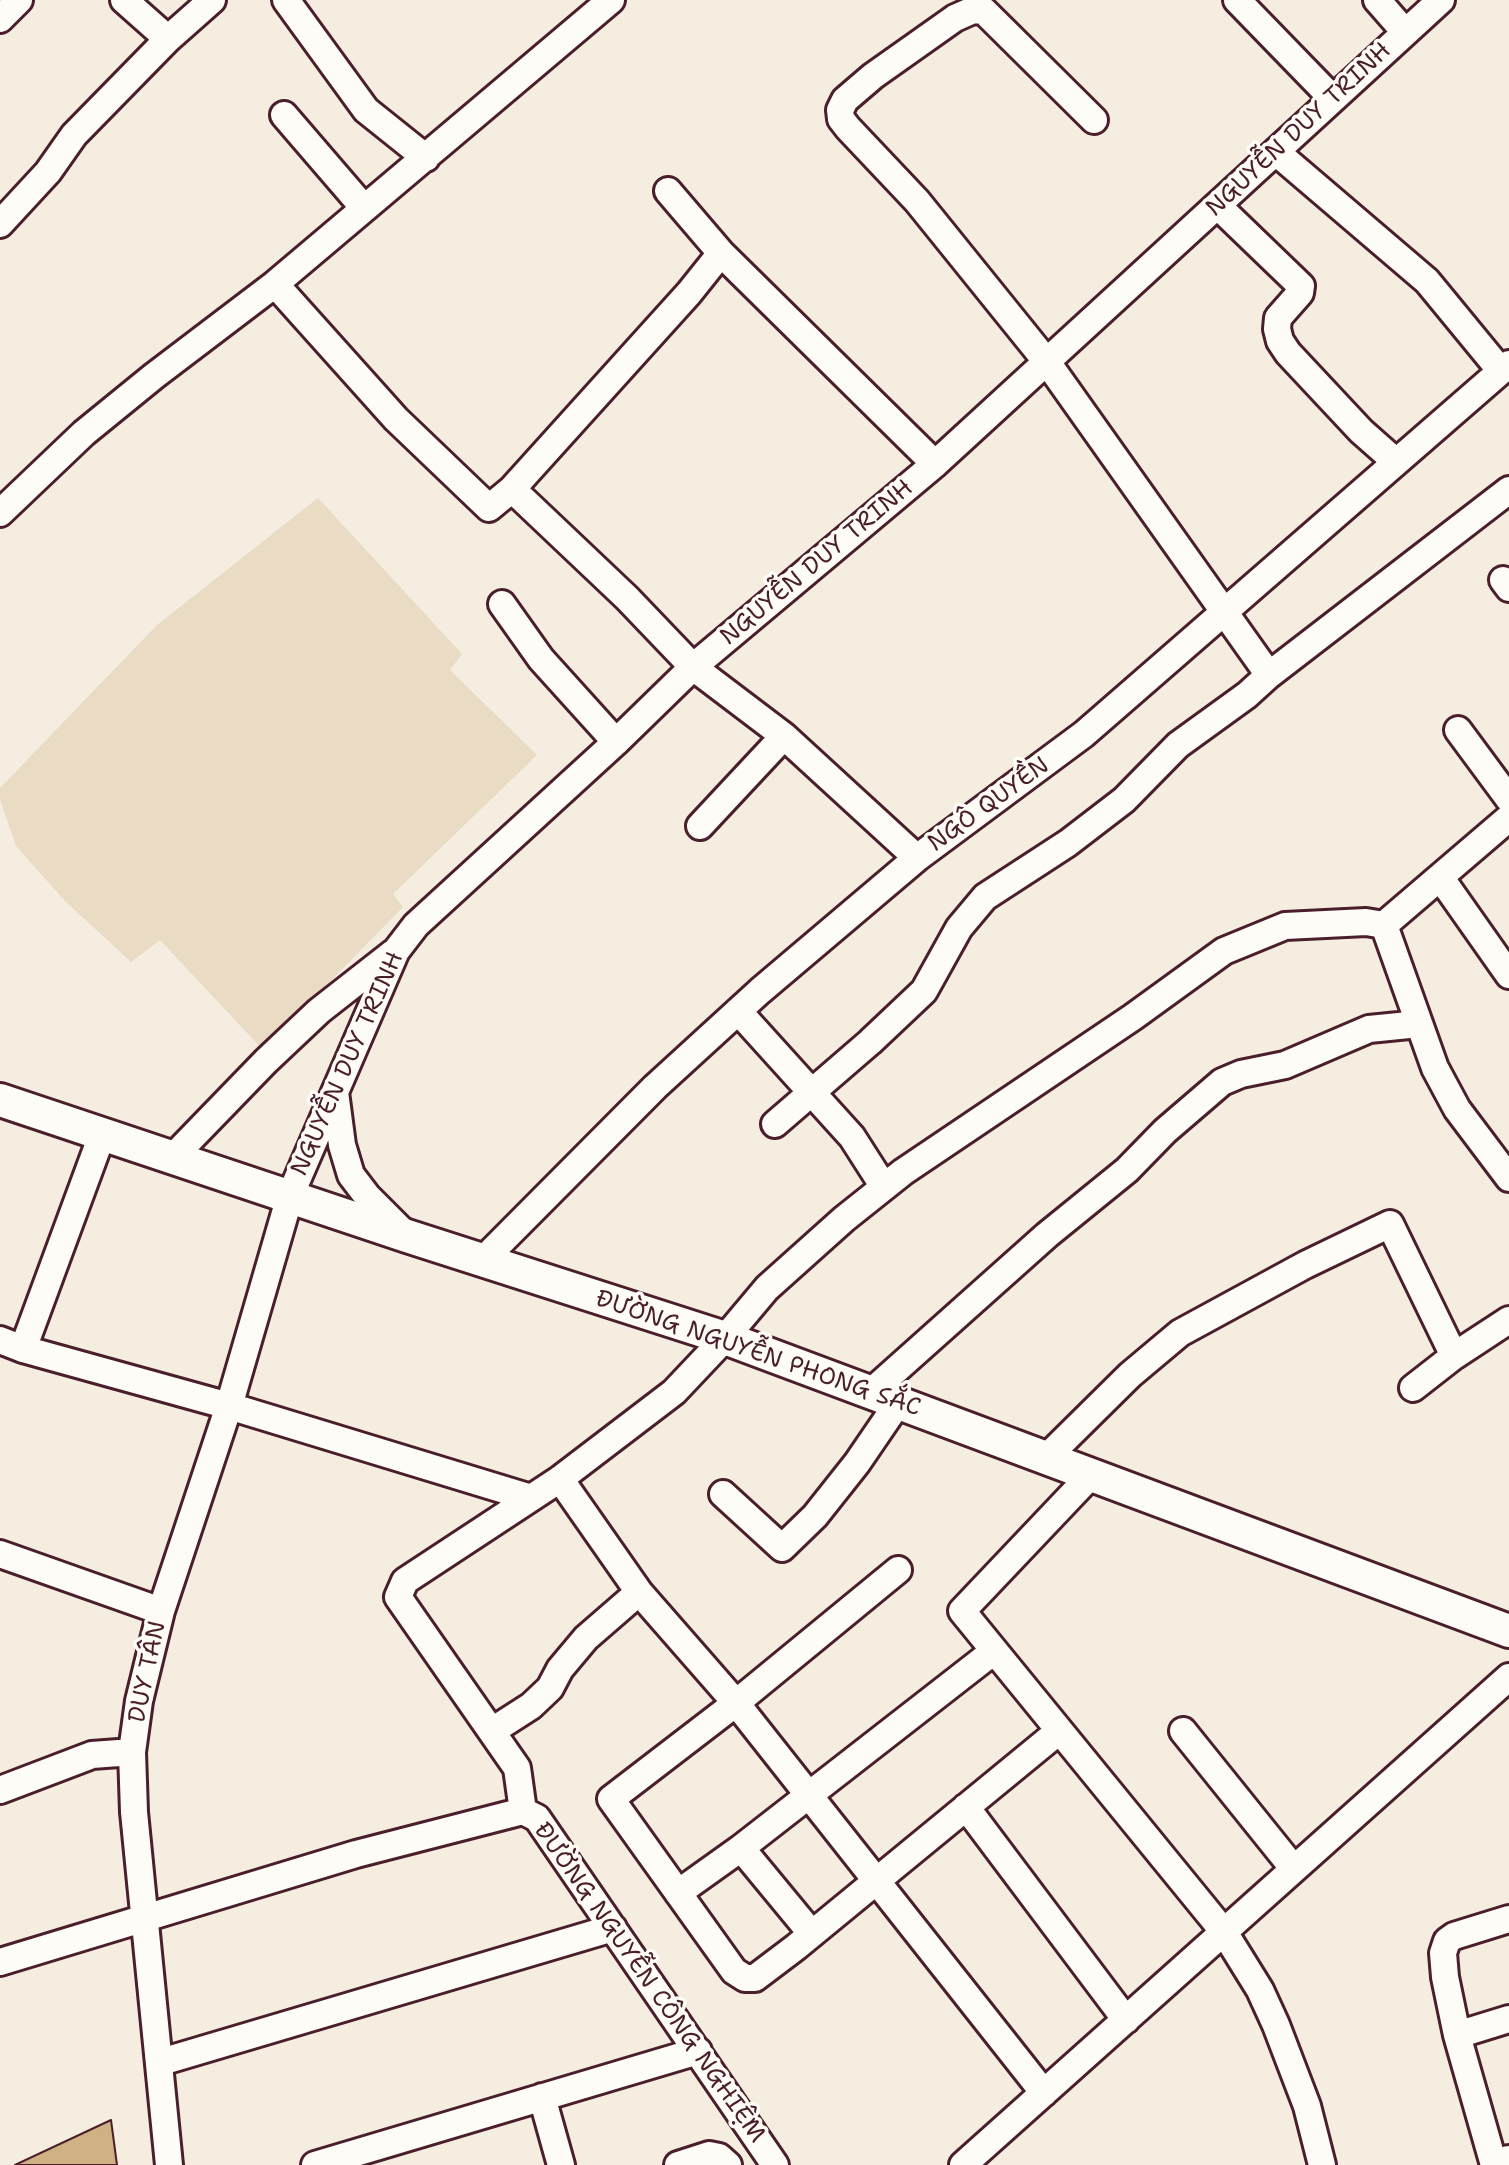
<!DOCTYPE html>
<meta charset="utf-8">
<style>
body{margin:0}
canvas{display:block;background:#f4ede0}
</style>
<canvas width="1509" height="2165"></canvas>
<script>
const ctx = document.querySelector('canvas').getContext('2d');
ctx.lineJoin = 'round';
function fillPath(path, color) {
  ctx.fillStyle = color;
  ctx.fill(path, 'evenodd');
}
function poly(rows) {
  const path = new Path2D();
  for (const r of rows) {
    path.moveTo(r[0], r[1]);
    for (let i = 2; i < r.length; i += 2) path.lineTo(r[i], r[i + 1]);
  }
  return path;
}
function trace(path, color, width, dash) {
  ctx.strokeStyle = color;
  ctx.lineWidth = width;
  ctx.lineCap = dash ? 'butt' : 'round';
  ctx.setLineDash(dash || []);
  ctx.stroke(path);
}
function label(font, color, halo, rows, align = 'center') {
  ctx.font = font + ' "Shantell Sans",sans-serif';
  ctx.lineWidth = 7;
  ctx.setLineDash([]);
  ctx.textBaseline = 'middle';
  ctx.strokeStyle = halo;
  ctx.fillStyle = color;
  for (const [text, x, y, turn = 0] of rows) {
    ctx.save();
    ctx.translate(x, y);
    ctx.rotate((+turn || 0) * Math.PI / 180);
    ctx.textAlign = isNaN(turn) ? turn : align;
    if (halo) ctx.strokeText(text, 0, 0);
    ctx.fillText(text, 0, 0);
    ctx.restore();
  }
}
fillPath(poly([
 [318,498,462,654,450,670,537,755,393,894,403,907,263,1050,160,940,131,962,65,901,16,846,0,799,0,788,157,625]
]), '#e9dbc4');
const building = poly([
 [111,2120,117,2165,15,2165,111,2120]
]);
fillPath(building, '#d0b184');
trace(building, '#4a1f2b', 2);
const minor = poly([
 [124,0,168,39],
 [286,0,366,110,426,158],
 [1237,0,1333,99],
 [1377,0,1405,32],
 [0,19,19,0],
 [284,115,364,208],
 [1094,120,984,11,973,10,955,18,873,76,845,100,840,110,841,119,848,128,917,201,1047,362,1269,675],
 [1276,152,1427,281,1501,371],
 [668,191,721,253,935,464],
 [1218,206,1301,286,1300,293,1278,318,1277,329,1280,341,1288,353,1361,431,1396,462],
 [0,224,48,172,74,135,168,39,212,0],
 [275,284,396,419,489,508,512,489,689,293,721,253],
 [512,489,627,598,693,667,784,736,917,858],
 [0,513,84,433,154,376,275,284,611,0],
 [1503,580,1509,588],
 [502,604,541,659,616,742],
 [1458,730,1509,799],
 [700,826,784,736],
 [1440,877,1509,975],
 [1384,925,1435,1068,1457,1109,1509,1178],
 [738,1011,852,1137,884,1187],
 [335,1092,342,1145,351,1175,367,1196,405,1234],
 [775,1124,870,1042,924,991,959,928,985,897,1068,843,1124,800,1178,745,1247,695,1269,675,1509,490],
 [173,1157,266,1061,319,1011,393,953],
 [482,1261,655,1087,760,991,917,858,1084,734,1509,364],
 [0,1340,23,1349,229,1406,531,1498],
 [23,1349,102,1135],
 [1413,1388,1454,1356,1509,1320],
 [870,1393,1047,1235,1127,1170,1165,1131,1222,1082,1241,1074,1285,1065,1369,1029,1419,1024],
 [1046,1458,1130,1375,1180,1333,1305,1265,1390,1224,1454,1356],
 [1091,1475,962,1611,1224,1932,1260,1990,1276,2025,1307,2106,1322,2165],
 [560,1479,639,1592,736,1703,1044,2093],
 [723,1494,782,1548,815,1516,857,1463,898,1403],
 [0,1554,161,1611],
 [898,1570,736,1703,611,1799,734,1971,745,1978,755,1978,796,1947,1059,1731],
 [492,1731,531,1706,550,1688,560,1669,586,1638,639,1592],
 [1183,1731,1294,1869],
 [0,1790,92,1755,132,1752],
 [966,1807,1126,2020],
 [523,1811,517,1768,398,1597,405,1581,560,1479,674,1392,725,1338,767,1288,844,1219,903,1172,1133,1017,1224,951,1285,926,1366,922,1384,925,1509,818],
 [741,1848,812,1934],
 [678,1893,741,1848,994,1651],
 [0,1962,356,1854,523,1811,537,1818,775,2165],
 [1457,2035,1509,2019],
 [161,2062,613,1928],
 [542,2097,561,2165],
 [169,2165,134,1812,132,1752,139,1701,161,1611,229,1406,290,1196,396,951,416,925,616,742,693,667,935,464,1441,0],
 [315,2165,698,2051],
 [678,2165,709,2155,719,2157,728,2165],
 [963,2165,1509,1677],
 [1494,2165,1457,2035,1445,1977,1443,1953,1447,1941,1454,1936,1509,1919]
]);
const major = poly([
 [0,1100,407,1236,725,1338,1509,1631],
 [1498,2165,1509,2162]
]);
trace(minor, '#4a1f2b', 32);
trace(major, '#4a1f2b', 38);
trace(minor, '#fdfcf7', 26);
trace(major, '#fdfcf7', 32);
label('24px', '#4a1f2b', '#fdfcf7', [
 ["NGUYỄN DUY TRINH",1299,130,-43],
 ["NGUYỄN DUY TRINH",817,563,-40],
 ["NGÔ QUYỀN",989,805,-36],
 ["NGUYỄN DUY TRINH",348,1064,-66],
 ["ĐƯỜNG NGUYỄN PHONG SẮC",758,1354,19],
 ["DUY TÂN",148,1672,-78],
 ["ĐƯỜNG NGUYỄN CÔNG NGHIỆM",649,1983,55]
]);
</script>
